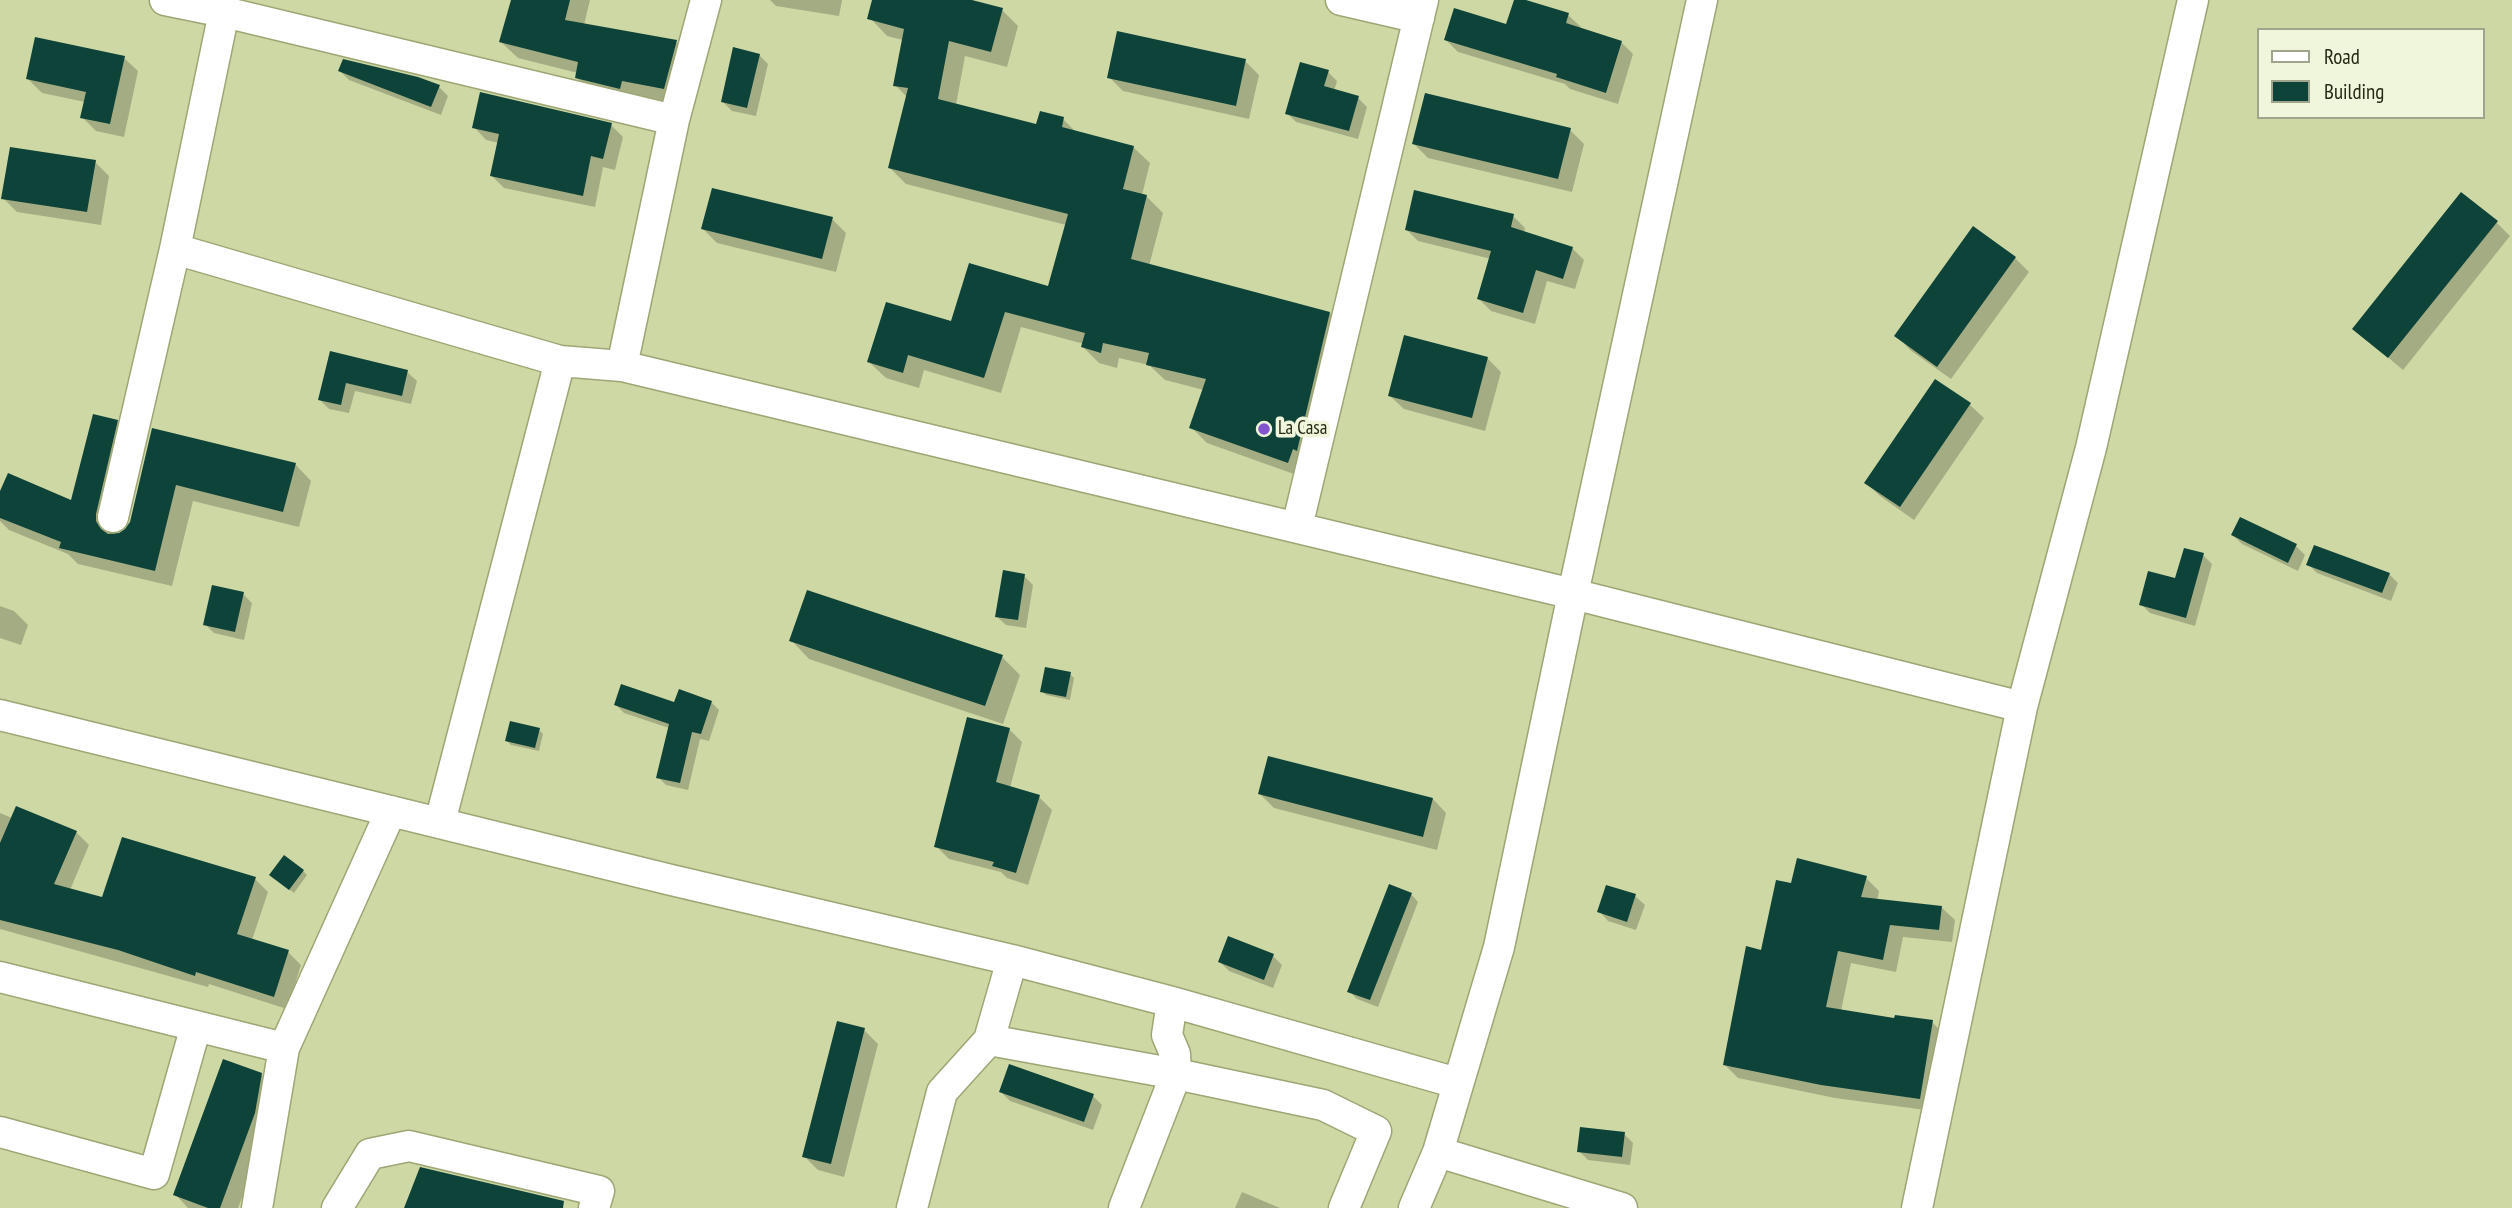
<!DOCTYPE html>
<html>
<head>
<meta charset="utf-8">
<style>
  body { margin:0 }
  #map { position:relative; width:2512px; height:1208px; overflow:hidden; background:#ced8a4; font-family:"PT Sans Narrow",sans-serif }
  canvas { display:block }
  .legend { position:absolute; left:2257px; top:28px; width:228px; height:91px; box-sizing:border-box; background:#f0f6dc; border:2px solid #9fa48c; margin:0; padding:9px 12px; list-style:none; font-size:21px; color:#262915 }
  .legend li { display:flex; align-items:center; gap:14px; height:35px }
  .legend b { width:35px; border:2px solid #9fa48c }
</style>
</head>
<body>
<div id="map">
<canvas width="2512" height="1208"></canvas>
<ul class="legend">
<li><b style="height:9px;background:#fff"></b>Road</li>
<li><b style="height:19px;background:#0e4339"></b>Building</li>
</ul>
</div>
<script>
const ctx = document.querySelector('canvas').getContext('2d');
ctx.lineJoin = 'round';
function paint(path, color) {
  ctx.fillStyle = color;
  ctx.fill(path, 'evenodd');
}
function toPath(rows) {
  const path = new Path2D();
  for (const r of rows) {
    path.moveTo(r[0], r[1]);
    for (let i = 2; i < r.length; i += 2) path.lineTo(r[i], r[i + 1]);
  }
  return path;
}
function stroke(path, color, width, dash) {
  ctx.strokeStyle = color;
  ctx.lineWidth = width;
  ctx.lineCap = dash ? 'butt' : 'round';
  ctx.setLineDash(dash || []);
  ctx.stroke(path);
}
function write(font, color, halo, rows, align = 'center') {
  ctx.font = font + ' "PT Sans Narrow",sans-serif';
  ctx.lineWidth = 7;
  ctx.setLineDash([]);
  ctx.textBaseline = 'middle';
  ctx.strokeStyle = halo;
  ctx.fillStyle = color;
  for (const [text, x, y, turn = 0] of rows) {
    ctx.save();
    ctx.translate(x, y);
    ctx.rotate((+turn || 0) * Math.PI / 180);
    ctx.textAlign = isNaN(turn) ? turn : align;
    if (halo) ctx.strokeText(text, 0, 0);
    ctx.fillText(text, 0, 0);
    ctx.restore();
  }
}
paint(toPath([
  [512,0,590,0,584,25,676,42,693,58,680,104,638,97,594,94,577,78,578,73,518,58,501,42],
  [770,0,842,0,839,16,776,6],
  [874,0,965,0,1002,10,1018,26,1007,67,965,56,956,105,1038,126,1063,119,1077,133,1133,147,1150,163,1142,195,1146,196,1163,213,1149,266,1330,313,1346,330,1305,478,1207,443,1191,427,1204,390,1165,380,1149,365,1119,358,1117,368,1099,363,1083,347,1084,344,1021,327,1001,393,924,370,919,388,886,378,869,362,953,323,1049,288,1066,225,906,184,890,168,908,98,895,85,903,40,887,36,871,19],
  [1515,0,1568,15,1581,27,1580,29,1621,42,1633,54,1618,104,1570,89,1565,84,1458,52,1446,40,1508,26],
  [759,55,768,64,756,116,732,111,723,102],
  [124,58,138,71,124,137,96,131,82,117,85,102,42,93,28,79],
  [1245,61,1259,75,1249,119,1123,91,1109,77],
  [340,71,439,87,448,96,441,115,349,80],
  [1328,72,1337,81,1334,91,1358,98,1367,107,1358,139,1296,122,1287,113],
  [611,125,623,137,615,170,603,167,595,207,504,188,492,176,499,143,486,140,474,127],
  [1570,130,1584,144,1572,192,1428,158,1414,144],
  [95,162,109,176,101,225,17,212,3,198],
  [1513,216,1525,228,1524,233,1572,248,1584,260,1575,289,1547,281,1535,324,1491,311,1479,299,1491,259,1418,241,1406,229],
  [832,219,846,233,836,272,717,243,703,229],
  [2496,222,2510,236,2403,370,2354,329],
  [2015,258,2029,272,1951,379,1910,350,1897,336],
  [331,354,407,372,417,381,411,404,355,391,349,413,329,409,320,400],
  [1487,358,1501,372,1485,431,1404,409,1390,396],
  [1936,381,1970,405,1984,418,1914,520,1880,496,1866,483],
  [117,421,133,438,112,535,119,535,131,522,153,430,295,464,311,481,299,527,193,501,172,586,78,564,68,554,9,530,0,521,0,495,73,502],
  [2241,519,2296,546,2305,555,2298,571,2242,544,2233,535],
  [2203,555,2212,564,2195,626,2150,613,2141,604,2176,580],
  [2308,564,2389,574,2398,583,2391,601,2317,573],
  [1024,576,1033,585,1026,628,1006,625,996,616],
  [243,594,252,603,244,640,214,633,205,624],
  [0,606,14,611,28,625,21,645,0,638],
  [791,640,1002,657,1020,675,1003,724,809,659],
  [1070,674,1074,678,1070,700,1046,695,1042,691],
  [711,702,719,710,709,741,700,739,688,790,666,785,658,777,669,728,624,713,616,705],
  [1009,729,1022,742,1010,788,1039,797,1052,810,1028,885,1007,878,1001,872,949,859,936,846],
  [539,730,543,734,539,751,511,745,507,741],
  [1260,794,1433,799,1446,813,1437,850,1274,808],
  [0,813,12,818,76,832,89,845,70,890,103,899,255,879,268,892,252,940,288,952,301,965,287,1009,209,984,208,987,0,929],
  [303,871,307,875,294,893,275,879],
  [1866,878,1879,891,1877,901,1941,907,1955,920,1952,942,1903,937,1896,972,1851,963,1841,1011,1896,1020,1932,1022,1945,1035,1933,1111,1835,1098,1738,1078,1725,1065,1762,952,1792,885],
  [1607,887,1635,896,1645,905,1636,930,1608,921,1599,911],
  [1411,894,1418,902,1378,1007,1357,999,1349,991],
  [1273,956,1282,965,1273,988,1229,971,1220,962],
  [864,1030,878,1044,844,1177,818,1170,804,1156],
  [261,1075,275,1089,269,1127,238,1208,188,1208,175,1194],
  [1001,1092,1093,1096,1102,1105,1093,1130,1010,1101],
  [1624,1134,1633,1143,1630,1165,1588,1160,1579,1151],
  [1242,1192,1280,1208,1235,1208]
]), '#0003');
paint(toPath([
  [511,0,570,0,565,20,677,40,664,89,622,81,620,89,575,78,578,62,499,42],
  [872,0,972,0,1003,8,991,52,949,41,938,99,1036,124,1040,111,1064,117,1062,127,1134,146,1123,189,1147,195,1131,259,1330,312,1297,451,1293,449,1288,463,1189,428,1206,379,1146,365,1149,353,1103,343,1101,353,1081,347,1085,333,1005,312,984,378,908,355,903,373,867,362,886,302,951,321,969,263,1048,286,1068,214,888,168,908,88,893,86,904,29,867,19],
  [1514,0,1526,0,1569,13,1566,23,1622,41,1606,93,1556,77,1557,74,1444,40,1454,8,1506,24],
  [1117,31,1246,59,1236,106,1107,78],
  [35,37,125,56,110,124,80,118,86,92,26,79],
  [733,47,760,54,747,108,721,102],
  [343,59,418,77,440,85,431,107,338,71],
  [1300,62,1329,70,1324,86,1359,96,1349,131,1285,114],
  [480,92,612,123,603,159,591,156,583,196,490,176,499,134,472,128],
  [1425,93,1571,128,1558,179,1412,144],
  [10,147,96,160,87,212,1,199],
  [712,188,833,217,822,259,701,229],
  [1414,190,1514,214,1511,227,1573,247,1563,279,1536,270,1523,313,1477,299,1491,251,1405,230],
  [2461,192,2498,221,2388,358,2352,329],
  [1973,226,2016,257,1937,367,1894,336],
  [1404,335,1488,357,1472,418,1388,396],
  [330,351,408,370,402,396,346,383,341,405,318,400],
  [1935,379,1971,403,1900,507,1864,483],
  [93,414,118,420,96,514,96,521,101,529,108,534,119,533,125,529,130,522,152,428,296,463,283,512,176,485,155,571,59,548,61,542,0,518,0,491,8,473,71,500],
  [2240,517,2297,544,2288,563,2231,535],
  [2314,545,2390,573,2382,593,2306,565],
  [2184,548,2204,553,2186,618,2139,605,2148,571,2175,578],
  [1003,570,1025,574,1018,620,995,617],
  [212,585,244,592,235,632,203,625],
  [807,590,1003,655,985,706,789,641],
  [1045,667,1071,672,1066,697,1040,692],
  [621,684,674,702,679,689,712,701,701,734,692,732,680,783,656,778,669,724,614,705],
  [967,717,1010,728,996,782,1040,795,1016,873,992,866,994,862,934,847],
  [510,721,540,728,535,748,505,741],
  [1268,756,1433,798,1423,837,1258,794],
  [16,806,77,831,54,884,102,897,122,837,256,877,237,934,289,950,274,997,196,972,195,976,118,950,0,920,0,843],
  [284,855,304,870,289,890,269,875],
  [1797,858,1867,876,1861,897,1942,906,1939,930,1890,925,1883,960,1838,951,1826,1007,1894,1018,1895,1015,1933,1020,1920,1099,1821,1085,1723,1065,1746,946,1761,950,1776,880,1791,883],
  [1389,884,1412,893,1370,1000,1347,992],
  [1606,885,1636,894,1627,922,1597,912],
  [1228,936,1274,954,1264,980,1218,962],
  [837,1021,865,1028,831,1164,802,1157],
  [223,1059,262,1073,255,1113,220,1208,208,1208,173,1195],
  [1009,1064,1094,1094,1084,1122,999,1092],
  [1580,1127,1625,1132,1622,1157,1577,1152],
  [420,1167,564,1201,563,1208,404,1208]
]), '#0e4339');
const minor = toPath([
  [165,0,224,12,674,120],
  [1341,0,1419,18],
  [175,249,560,361],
  [622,366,674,120,706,0],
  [113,517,175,249,224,12],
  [1297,527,1423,0],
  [0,715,667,879,1012,960,1172,1002,1457,1083],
  [440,822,560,361,622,366,1573,594,2022,707],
  [0,977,284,1048],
  [989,1040,1176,1074,1323,1105,1376,1131,1344,1208],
  [0,1132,154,1174,196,1026],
  [1438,1152,1622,1208],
  [257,1208,284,1048,391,811],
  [337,1208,370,1154,409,1146,599,1191,594,1208],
  [912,1208,942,1092,989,1040,1012,960],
  [1124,1208,1176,1074,1175,1054,1167,1035,1172,1002],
  [1414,1208,1438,1152,1499,947,1573,594,1702,0],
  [1917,1208,2022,707,2091,448,2193,0]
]);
stroke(minor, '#9da674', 33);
stroke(minor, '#fff', 30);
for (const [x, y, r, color] of [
  [1264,429,7,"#8256cf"]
]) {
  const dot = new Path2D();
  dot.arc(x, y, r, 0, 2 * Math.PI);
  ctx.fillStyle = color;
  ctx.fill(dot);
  stroke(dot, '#f0f6dc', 2.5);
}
write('19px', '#262915', '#f0f6dc', [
  ["La Casa",1278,429]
], 'left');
</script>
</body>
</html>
